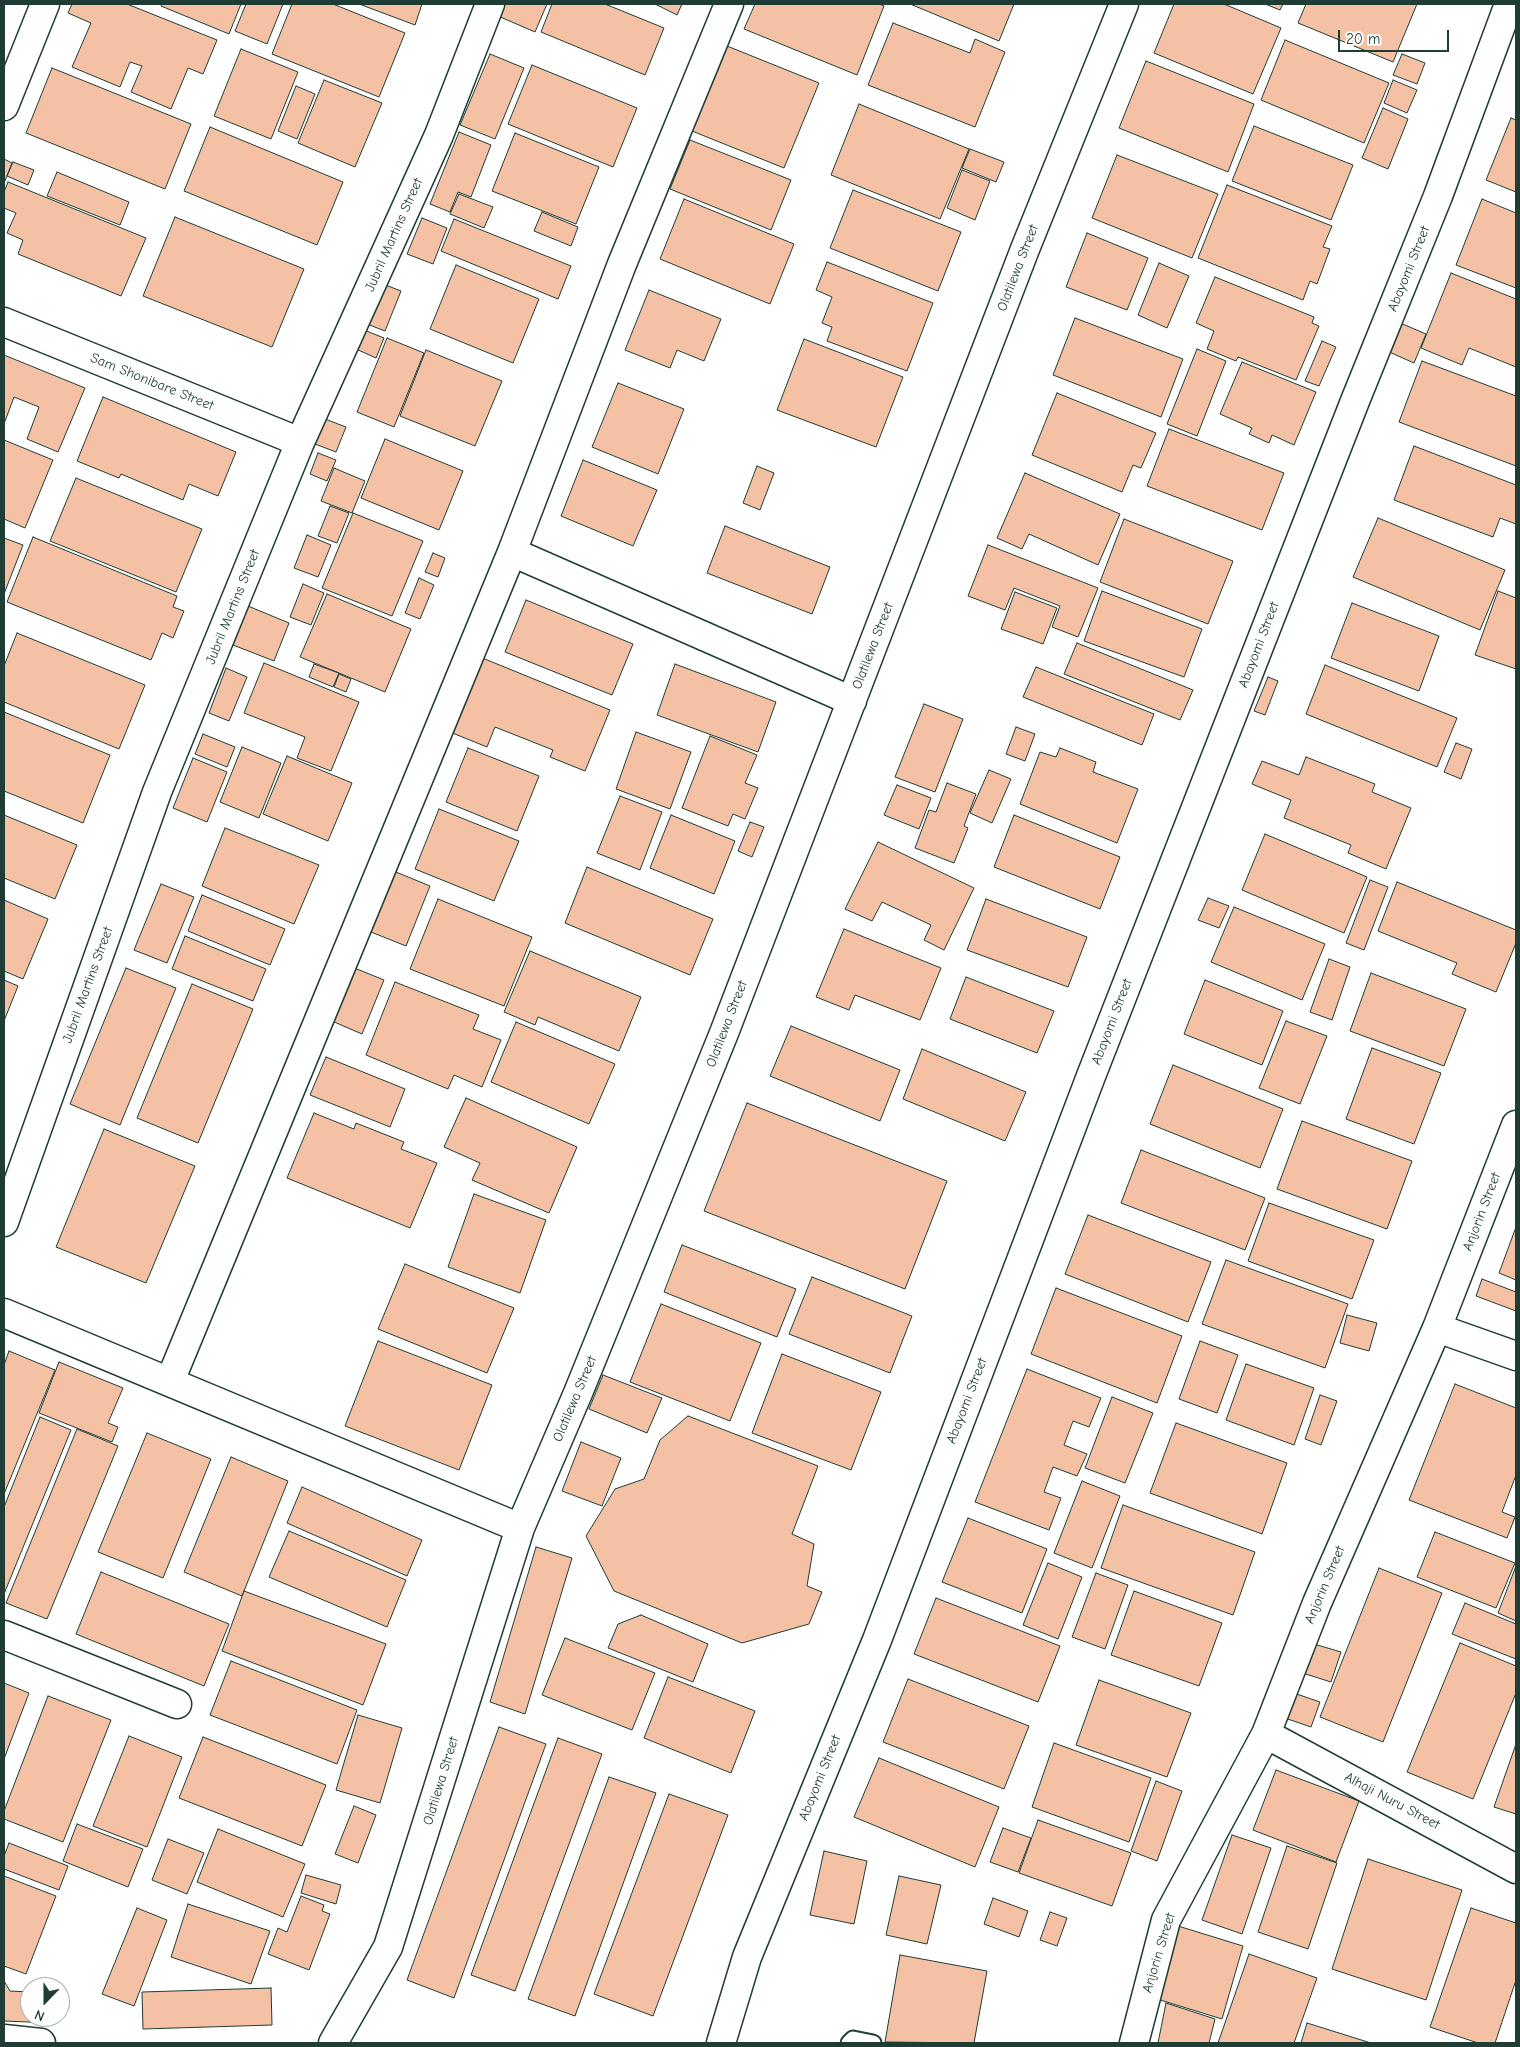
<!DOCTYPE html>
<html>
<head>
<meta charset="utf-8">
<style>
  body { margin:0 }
  #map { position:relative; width:1520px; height:2047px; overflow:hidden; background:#fff; font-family:"Comic Neue",sans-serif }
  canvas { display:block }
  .frame { position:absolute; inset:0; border:5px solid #1f3d34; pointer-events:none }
  .north { position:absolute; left:20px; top:1977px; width:50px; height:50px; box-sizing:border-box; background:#fff; border:1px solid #a5b1ae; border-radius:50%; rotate:202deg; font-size:14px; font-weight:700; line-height:20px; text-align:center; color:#1f3d34 }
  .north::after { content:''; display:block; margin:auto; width:18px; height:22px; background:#1f3d34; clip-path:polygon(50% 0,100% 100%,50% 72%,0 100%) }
  .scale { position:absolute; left:1338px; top:30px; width:111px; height:22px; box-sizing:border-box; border:2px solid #1f3d34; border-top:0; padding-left:6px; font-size:15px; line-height:18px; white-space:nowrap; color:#1f3d34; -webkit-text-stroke:4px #fff; paint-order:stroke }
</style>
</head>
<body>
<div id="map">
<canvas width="1520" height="2047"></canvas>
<div class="frame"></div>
<div class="north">N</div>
<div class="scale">20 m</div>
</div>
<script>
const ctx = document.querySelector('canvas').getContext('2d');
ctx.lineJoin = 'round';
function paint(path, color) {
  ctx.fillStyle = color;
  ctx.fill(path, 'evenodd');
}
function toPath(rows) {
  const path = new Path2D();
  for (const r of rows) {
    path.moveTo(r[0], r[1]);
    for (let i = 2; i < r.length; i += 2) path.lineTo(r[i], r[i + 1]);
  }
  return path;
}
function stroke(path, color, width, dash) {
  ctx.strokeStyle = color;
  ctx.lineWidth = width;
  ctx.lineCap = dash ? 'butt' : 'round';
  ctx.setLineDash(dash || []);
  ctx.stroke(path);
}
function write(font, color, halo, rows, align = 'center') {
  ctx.font = font + ' "Comic Neue",sans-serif';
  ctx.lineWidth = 4.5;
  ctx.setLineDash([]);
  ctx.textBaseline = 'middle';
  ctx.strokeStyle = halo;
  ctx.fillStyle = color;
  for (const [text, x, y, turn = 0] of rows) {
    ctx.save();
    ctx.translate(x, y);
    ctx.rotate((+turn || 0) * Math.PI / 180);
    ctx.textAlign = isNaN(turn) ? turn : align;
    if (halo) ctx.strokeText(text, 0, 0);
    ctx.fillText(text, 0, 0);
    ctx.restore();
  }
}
const building = toPath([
  [72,4,127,4,217,40,203,74,188,68,171,109,131,92,142,66,130,62,120,87,72,67,91,23,68,13,72,4],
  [162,4,241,4,229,34,161,6,162,4],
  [246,4,283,4,267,44,235,31,246,4],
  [292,4,333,4,405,33,379,97,272,54,292,4],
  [359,4,422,4,415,25,359,4],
  [503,4,547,4,535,32,498,16,503,4],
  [552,4,605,4,664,28,645,75,541,32,552,4],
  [655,4,682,4,677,15,655,4],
  [755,4,879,4,884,6,857,75,744,29,755,4],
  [910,4,1014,4,999,41,910,4],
  [1174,4,1224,4,1281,28,1253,94,1154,53,1174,4],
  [1265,4,1283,4,1280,10,1265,4],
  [1306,4,1417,4,1393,62,1298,23,1306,4],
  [893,23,970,53,975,39,1005,52,975,127,868,85,893,23],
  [1285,40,1389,83,1364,143,1261,100,1285,40],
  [717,42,819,83,784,168,682,127,717,42],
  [241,49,298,72,271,139,214,116,241,49],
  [490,54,524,68,495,139,460,125,490,54],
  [1402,54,1425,63,1417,84,1393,75,1402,54],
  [1146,61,1254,104,1228,172,1119,128,1146,61],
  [532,65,637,108,613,167,508,124,532,65],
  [52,68,191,124,165,189,26,133,52,68],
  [324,80,382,103,355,167,298,143,324,80],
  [1393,80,1417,90,1407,113,1384,103,1393,80],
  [296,86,315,94,297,139,278,131,296,86],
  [859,104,969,149,940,219,831,175,859,104],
  [1383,108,1408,119,1388,169,1362,158,1383,108],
  [1511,118,1516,120,1516,192,1486,180,1511,118],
  [1254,126,1353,165,1331,220,1232,181,1254,126],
  [210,127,343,182,317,245,184,191,210,127],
  [459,132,491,145,471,197,458,192,450,212,430,204,459,132],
  [515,133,599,167,576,224,492,191,515,133],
  [690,140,791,180,771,230,670,189,690,140],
  [970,149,1004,162,996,182,962,168,970,149],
  [1117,155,1218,194,1192,258,1092,218,1117,155],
  [4,159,12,163,5,181,4,181,4,159],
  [13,162,34,170,28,185,7,176,13,162],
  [962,170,990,181,975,220,947,208,962,170],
  [57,172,129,202,120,225,47,196,57,172],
  [8,182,146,238,121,296,18,254,23,240,7,233,16,213,4,208,4,192,8,182],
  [1227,185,1332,226,1323,247,1330,249,1317,284,1310,281,1303,300,1198,258,1227,185],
  [853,190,961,232,938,291,830,248,853,190],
  [459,194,493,207,484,228,450,214,459,194],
  [684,199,794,244,770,304,660,259,684,199],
  [1482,199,1516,213,1516,288,1456,265,1482,199],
  [542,212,578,227,571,246,534,231,542,212],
  [175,217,304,269,272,347,143,296,175,217],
  [422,218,447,228,433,264,407,254,422,218],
  [454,219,571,266,558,299,441,251,454,219],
  [1087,233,1148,258,1127,310,1066,287,1087,233],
  [827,262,933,303,907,371,827,341,832,327,822,323,832,297,816,290,827,262],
  [1159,263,1189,276,1167,328,1138,315,1159,263],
  [456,265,539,299,513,363,430,329,456,265],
  [1451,273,1516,299,1516,367,1469,348,1462,365,1421,348,1451,273],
  [1215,277,1314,317,1312,323,1319,326,1296,380,1238,357,1236,361,1207,349,1214,331,1196,323,1215,277],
  [383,284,401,291,385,331,367,324,383,284],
  [649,290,721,319,704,361,677,350,670,368,625,350,649,290],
  [1075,318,1183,359,1161,417,1053,375,1075,318],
  [1398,322,1426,334,1414,363,1387,351,1398,322],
  [364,330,384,338,376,358,356,349,364,330],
  [387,338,424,353,394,427,357,412,387,338],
  [804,339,903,377,876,447,777,410,804,339],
  [1322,341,1336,347,1319,386,1305,381,1322,341],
  [1197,349,1226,361,1197,436,1167,424,1197,349],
  [426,350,502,381,475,446,400,416,426,350],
  [4,355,85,388,58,452,27,439,39,407,14,397,4,424,4,355],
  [1422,361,1516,396,1516,466,1399,422,1422,361],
  [1242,362,1316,392,1294,445,1272,435,1269,443,1249,434,1252,428,1220,414,1242,362],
  [618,383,684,409,658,474,592,447,618,383],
  [1057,393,1156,433,1141,468,1133,465,1122,492,1032,455,1057,393],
  [103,397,236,452,218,496,189,484,183,500,121,474,119,478,77,461,103,397],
  [325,419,346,427,336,452,315,444,325,419],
  [1169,429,1284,473,1262,530,1147,486,1169,429],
  [385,439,463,471,439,530,361,498,385,439],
  [4,440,53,460,25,528,4,519,4,440],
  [1414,446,1516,485,1516,524,1500,518,1493,537,1394,500,1414,446],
  [318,453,336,460,327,481,310,474,318,453],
  [583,460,657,490,633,546,561,516,583,460],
  [757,466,774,473,760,510,743,503,757,466],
  [334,468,365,481,352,513,321,501,334,468],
  [1025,473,1120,514,1098,565,1029,534,1022,549,997,538,1025,473],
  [76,478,202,529,176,592,50,541,76,478],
  [330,506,349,513,337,543,318,536,330,506],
  [353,513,423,541,392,616,322,588,353,513],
  [1378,518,1505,570,1480,630,1353,577,1378,518],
  [1124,519,1233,561,1208,624,1100,582,1124,519],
  [725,526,830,567,812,614,707,573,725,526],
  [307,535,331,545,318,577,294,568,307,535],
  [33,537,177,596,173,607,184,611,173,638,162,633,151,660,7,602,33,537],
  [4,538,23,545,4,594,4,538],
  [988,545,1098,588,1078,637,1052,627,1060,606,1014,588,1005,610,968,596,988,545],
  [433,553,445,558,438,577,425,572,433,553],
  [419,578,434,585,420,619,405,613,419,578],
  [303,584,324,593,311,625,290,617,303,584],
  [1102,591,1202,629,1184,677,1084,641,1102,591],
  [1498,591,1516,598,1516,669,1475,655,1498,591],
  [1015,592,1057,608,1043,644,1001,629,1015,592],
  [327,594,411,629,385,692,300,657,327,594],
  [526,600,633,644,612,695,505,652,526,600],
  [1352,603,1439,636,1419,691,1331,658,1352,603],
  [248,606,289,623,274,661,233,645,248,606],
  [17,633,145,685,119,749,4,702,4,666,17,633],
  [1077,643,1193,690,1180,720,1064,674,1077,643],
  [475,655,610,710,585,771,550,757,553,750,495,727,487,747,445,730,475,655],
  [264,663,359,702,331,771,297,758,305,737,244,713,264,663],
  [314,664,339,673,333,687,309,677,314,664],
  [675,664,776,702,758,752,657,715,675,664],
  [1325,665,1457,718,1437,767,1306,714,1325,665],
  [1036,667,1154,714,1142,745,1023,697,1036,667],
  [226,668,247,677,229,721,209,713,226,668],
  [339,674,351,679,346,692,334,687,339,674],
  [1268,677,1278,681,1265,715,1254,711,1268,677],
  [924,704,963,719,935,792,895,777,924,704],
  [4,712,110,755,83,823,4,791,4,712],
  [1016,727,1035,734,1025,761,1006,754,1016,727],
  [636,732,691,752,670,809,616,789,636,732],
  [203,734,235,747,227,767,195,754,203,734],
  [710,736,757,755,745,783,758,788,745,819,733,814,728,826,682,808,710,736],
  [1456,743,1472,749,1461,779,1444,772,1456,743],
  [242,747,281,763,259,818,220,802,242,747],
  [468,748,539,776,517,831,446,802,468,748],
  [1060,748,1096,762,1093,772,1138,789,1117,843,1020,804,1040,752,1056,757,1060,748],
  [287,756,352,783,328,841,263,814,287,756],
  [1306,757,1375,784,1372,792,1411,808,1386,869,1348,853,1351,845,1284,818,1291,800,1252,784,1262,761,1299,775,1306,757],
  [193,758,227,772,207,822,173,808,193,758],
  [989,770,1011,779,992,823,970,813,989,770],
  [947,783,976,794,964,826,968,828,954,863,915,848,929,810,936,812,947,783],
  [897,785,931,798,919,829,884,815,897,785],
  [620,796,662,812,640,870,597,853,620,796],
  [439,809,519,841,494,901,415,869,439,809],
  [4,815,77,845,55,899,4,878,4,815],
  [671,815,735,841,714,894,650,868,671,815],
  [1014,815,1120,857,1100,909,994,867,1014,815],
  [750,822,764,827,752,857,738,851,750,822],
  [225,828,319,865,294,924,202,886,225,828],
  [1265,834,1367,877,1344,933,1242,890,1265,834],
  [878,842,974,888,944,950,924,940,931,925,882,902,872,921,845,909,878,842],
  [587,867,713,919,690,975,565,923,587,867],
  [391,870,430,886,406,946,366,930,391,870],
  [1370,880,1388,887,1364,950,1346,943,1370,880],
  [1397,882,1516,930,1516,943,1496,992,1452,974,1457,963,1378,931,1397,882],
  [161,884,194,897,167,963,134,950,161,884],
  [202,895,285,929,270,965,188,931,202,895],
  [1208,898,1229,906,1219,928,1198,920,1208,898],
  [438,899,532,937,504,1006,410,969,438,899],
  [986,899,1087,937,1068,987,967,950,986,899],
  [4,900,48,919,23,979,4,971,4,900],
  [1234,907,1325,944,1302,1000,1211,962,1234,907],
  [844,929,941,968,920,1020,855,995,849,1010,816,997,844,929],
  [185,936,266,969,253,1001,172,969,185,936],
  [530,951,641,997,619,1051,538,1017,535,1025,504,1012,530,951],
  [1329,959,1350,967,1332,1020,1310,1012,1329,959],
  [347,965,384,980,362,1034,325,1018,347,965],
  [126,968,176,988,120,1125,70,1104,126,968],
  [1371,973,1466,1009,1444,1066,1350,1031,1371,973],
  [966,977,1054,1011,1037,1053,950,1019,966,977],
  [4,980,18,986,4,1021,4,980],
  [1205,980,1283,1011,1262,1065,1184,1034,1205,980],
  [395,982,479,1015,473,1029,501,1040,482,1087,454,1075,448,1089,366,1055,395,982],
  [192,984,253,1009,198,1143,137,1118,192,984],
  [1286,1021,1327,1036,1300,1104,1259,1088,1286,1021],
  [516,1022,615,1064,589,1124,491,1082,516,1022],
  [791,1026,900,1070,880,1121,770,1076,791,1026],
  [1372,1048,1441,1073,1414,1144,1346,1119,1372,1048],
  [922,1049,1026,1092,1005,1141,903,1099,922,1049],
  [326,1057,405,1089,390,1127,310,1095,326,1057],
  [1173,1065,1283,1109,1260,1168,1150,1124,1173,1065],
  [466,1098,577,1147,549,1213,472,1180,480,1163,444,1147,466,1098],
  [747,1103,947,1181,905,1289,704,1211,747,1103],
  [314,1113,354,1129,356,1123,404,1142,401,1149,437,1163,410,1228,287,1178,314,1113],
  [1302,1121,1412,1161,1387,1229,1277,1189,1302,1121],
  [104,1129,195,1166,146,1283,56,1247,104,1129],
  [1141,1150,1265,1198,1245,1250,1121,1203,1141,1150],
  [474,1194,546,1220,520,1293,448,1267,474,1194],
  [1269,1203,1374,1240,1352,1299,1248,1261,1269,1203],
  [1088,1215,1211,1262,1188,1322,1065,1274,1088,1215],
  [1516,1227,1516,1280,1499,1273,1516,1227],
  [682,1245,796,1289,777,1337,664,1292,682,1245],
  [1226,1260,1348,1304,1325,1368,1202,1324,1226,1260],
  [405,1264,514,1308,487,1373,378,1329,405,1264],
  [812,1277,912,1316,890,1373,789,1334,812,1277],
  [1482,1279,1516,1292,1516,1311,1476,1296,1482,1279],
  [1056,1288,1182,1336,1157,1403,1031,1354,1056,1288],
  [661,1304,761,1343,730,1421,630,1382,661,1304],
  [1347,1315,1377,1323,1369,1351,1340,1343,1347,1315],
  [378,1341,492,1385,459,1470,345,1426,378,1341],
  [1200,1341,1238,1355,1217,1413,1179,1399,1200,1341],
  [9,1351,55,1370,4,1494,4,1365,9,1351],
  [782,1354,881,1392,851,1470,752,1433,782,1354],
  [59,1362,123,1388,108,1423,118,1427,112,1442,39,1413,59,1362],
  [1246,1364,1314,1388,1294,1445,1226,1420,1246,1364],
  [1027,1369,1101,1398,1089,1427,1073,1421,1064,1445,1087,1454,1077,1476,1053,1467,1044,1492,1061,1498,1049,1530,975,1502,1027,1369],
  [603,1375,662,1398,647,1433,589,1409,603,1375],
  [1455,1384,1516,1408,1516,1475,1502,1512,1515,1517,1507,1538,1409,1500,1455,1384],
  [1320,1395,1337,1401,1321,1445,1305,1439,1320,1395],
  [1112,1397,1153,1413,1125,1483,1085,1468,1112,1397],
  [688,1416,818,1466,792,1534,814,1544,807,1586,822,1592,809,1624,742,1643,614,1591,586,1536,615,1489,644,1479,660,1440,688,1416],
  [40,1417,71,1430,4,1594,4,1507,40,1417],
  [1176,1423,1287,1463,1262,1534,1150,1493,1176,1423],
  [77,1429,118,1446,47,1619,6,1603,77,1429],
  [147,1433,211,1459,163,1578,98,1552,147,1433],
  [581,1442,621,1458,602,1506,562,1491,581,1442],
  [231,1457,288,1481,242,1596,184,1572,231,1457],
  [1082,1481,1120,1496,1092,1568,1054,1553,1082,1481],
  [302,1487,422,1540,407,1576,287,1523,302,1487],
  [1123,1505,1255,1552,1233,1615,1101,1568,1123,1505],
  [968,1518,1047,1549,1022,1613,942,1582,968,1518],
  [289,1531,406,1580,387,1627,269,1577,289,1531],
  [1435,1532,1515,1563,1496,1608,1417,1577,1435,1532],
  [536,1547,572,1558,525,1714,490,1702,536,1547],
  [1048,1563,1082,1577,1058,1639,1023,1625,1048,1563],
  [1516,1566,1516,1621,1498,1613,1516,1566],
  [1379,1568,1442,1593,1383,1742,1320,1717,1379,1568],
  [101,1572,229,1624,204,1686,76,1634,101,1572],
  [1096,1573,1128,1585,1105,1649,1072,1637,1096,1573],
  [244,1591,386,1644,363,1705,222,1651,244,1591],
  [1134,1591,1222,1623,1199,1686,1111,1655,1134,1591],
  [936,1598,1060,1646,1038,1702,914,1654,936,1598],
  [1465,1603,1516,1624,1516,1659,1452,1634,1465,1603],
  [641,1615,708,1644,693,1682,608,1648,618,1624,641,1615],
  [565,1638,655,1673,632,1730,542,1695,565,1638],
  [1304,1641,1341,1652,1331,1682,1293,1670,1304,1641],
  [1460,1643,1516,1666,1516,1693,1473,1799,1407,1772,1460,1643],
  [231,1661,357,1710,337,1764,210,1715,231,1661],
  [668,1677,755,1711,731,1773,644,1738,668,1677],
  [908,1679,1029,1726,1004,1789,883,1742,908,1679],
  [1099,1680,1191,1713,1167,1777,1076,1745,1099,1680],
  [4,1683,29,1693,4,1759,4,1683],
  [1285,1690,1320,1702,1311,1727,1276,1715,1285,1690],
  [48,1696,111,1720,63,1842,4,1819,4,1811,48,1696],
  [358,1715,402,1728,380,1803,336,1790,358,1715],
  [499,1727,546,1744,454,1998,407,1980,499,1727],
  [129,1736,182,1757,147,1847,93,1826,129,1736],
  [203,1737,326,1785,302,1846,179,1798,203,1737],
  [558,1738,602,1754,515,1991,471,1975,558,1738],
  [1054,1743,1151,1778,1129,1842,1032,1807,1054,1743],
  [1516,1744,1516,1814,1494,1807,1516,1744],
  [879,1758,999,1807,975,1867,854,1817,879,1758],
  [1276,1770,1359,1801,1336,1862,1253,1830,1276,1770],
  [609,1777,656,1793,575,2016,528,1999,609,1777],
  [1156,1781,1182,1791,1157,1861,1131,1851,1156,1781],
  [669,1794,728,1815,653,2016,594,1994,669,1794],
  [354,1806,376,1815,358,1863,335,1854,354,1806],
  [1038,1820,1131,1853,1112,1906,1019,1873,1038,1820],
  [77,1824,143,1849,128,1887,63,1861,77,1824],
  [1003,1828,1031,1838,1018,1872,990,1862,1003,1828],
  [218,1829,305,1864,283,1917,197,1882,218,1829],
  [1232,1835,1271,1848,1242,1934,1202,1920,1232,1835],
  [168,1839,204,1853,187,1894,152,1880,168,1839],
  [9,1843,68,1866,59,1890,4,1869,4,1856,9,1843],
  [1287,1846,1337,1863,1308,1949,1258,1932,1287,1846],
  [824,1851,867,1861,854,1924,810,1915,824,1851],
  [1368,1859,1462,1890,1426,2000,1332,1969,1368,1859],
  [306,1875,341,1885,336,1904,301,1893,306,1875],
  [4,1876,56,1896,26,1974,4,1966,4,1876],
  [899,1876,941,1885,927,1944,886,1935,899,1876],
  [301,1896,324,1905,322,1911,330,1914,309,1970,268,1954,278,1928,287,1932,301,1896],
  [993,1898,1028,1911,1019,1937,984,1924,993,1898],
  [188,1904,270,1931,251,1984,171,1957,188,1904],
  [137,1908,167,1920,134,2006,102,1994,137,1908],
  [1471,1908,1516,1923,1516,1980,1495,2043,1478,2043,1430,2027,1471,1908],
  [1050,1912,1067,1918,1057,1946,1040,1940,1050,1912],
  [1178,1926,1243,1946,1222,2019,1157,1999,1178,1926],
  [1249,1954,1317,1978,1294,2043,1218,2043,1249,1954],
  [900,1955,987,1971,974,2043,885,2042,900,1955],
  [4,1981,10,1991,30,1992,30,2017,54,2017,54,2023,4,2021,4,1981],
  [271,1988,272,2025,143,2029,142,1992,271,1988],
  [1166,2003,1215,2019,1209,2043,1158,2043,1166,2003],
  [1307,2023,1371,2043,1301,2043,1307,2023]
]);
paint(building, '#f4c1a5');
stroke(building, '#1f3d34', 1);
const service = toPath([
  [849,2043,853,2039,873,2043]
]);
const minor = toPath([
  [4,106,45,4],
  [4,322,300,442],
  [512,552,852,701],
  [4,1222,157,792,300,442,439,135,490,4],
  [4,1313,520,1528],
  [1437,1328,1516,1356],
  [170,1381,512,552,622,264,729,4],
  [4,1635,177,1704],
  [1266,1734,1516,1869],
  [333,2043,388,1947,520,1528,578,1393,724,1033,1025,249,1124,4],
  [721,2043,747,1957,877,1640,1091,1076,1355,401,1438,196,1509,4],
  [1134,2043,1166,1920,1266,1734,1317,1603,1437,1328,1516,1125]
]);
const secondary = toPath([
  [4,2039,41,2043]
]);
stroke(service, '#1f3d34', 19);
stroke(minor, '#1f3d34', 31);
stroke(secondary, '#1f3d34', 31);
stroke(service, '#fff', 15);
stroke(minor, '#fff', 28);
stroke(secondary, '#fff', 28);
write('14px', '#1f3d34', '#fff', [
  ["Jubril Martins Street",394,235,-66],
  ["Olatilewa Street",1018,268,-69],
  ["Abayomi Street",1409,269,-68],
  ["Sam Shonibare Street",152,382,22],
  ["Jubril Martins Street",233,607,-68],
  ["Abayomi Street",1259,645,-69],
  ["Olatilewa Street",873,646,-69],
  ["Jubril Martins Street",88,985,-70],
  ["Abayomi Street",1112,1022,-69],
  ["Olatilewa Street",727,1024,-69],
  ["Anjorin Street",1482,1212,-69],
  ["Olatilewa Street",575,1399,-67],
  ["Abayomi Street",967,1401,-69],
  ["Anjorin Street",1325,1585,-67],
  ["Abayomi Street",820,1778,-68],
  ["Olatilewa Street",441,1781,-73],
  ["Alhaji Nuru Street",1392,1801,28],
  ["Anjorin Street",1159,1953,-73]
]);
</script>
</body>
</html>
